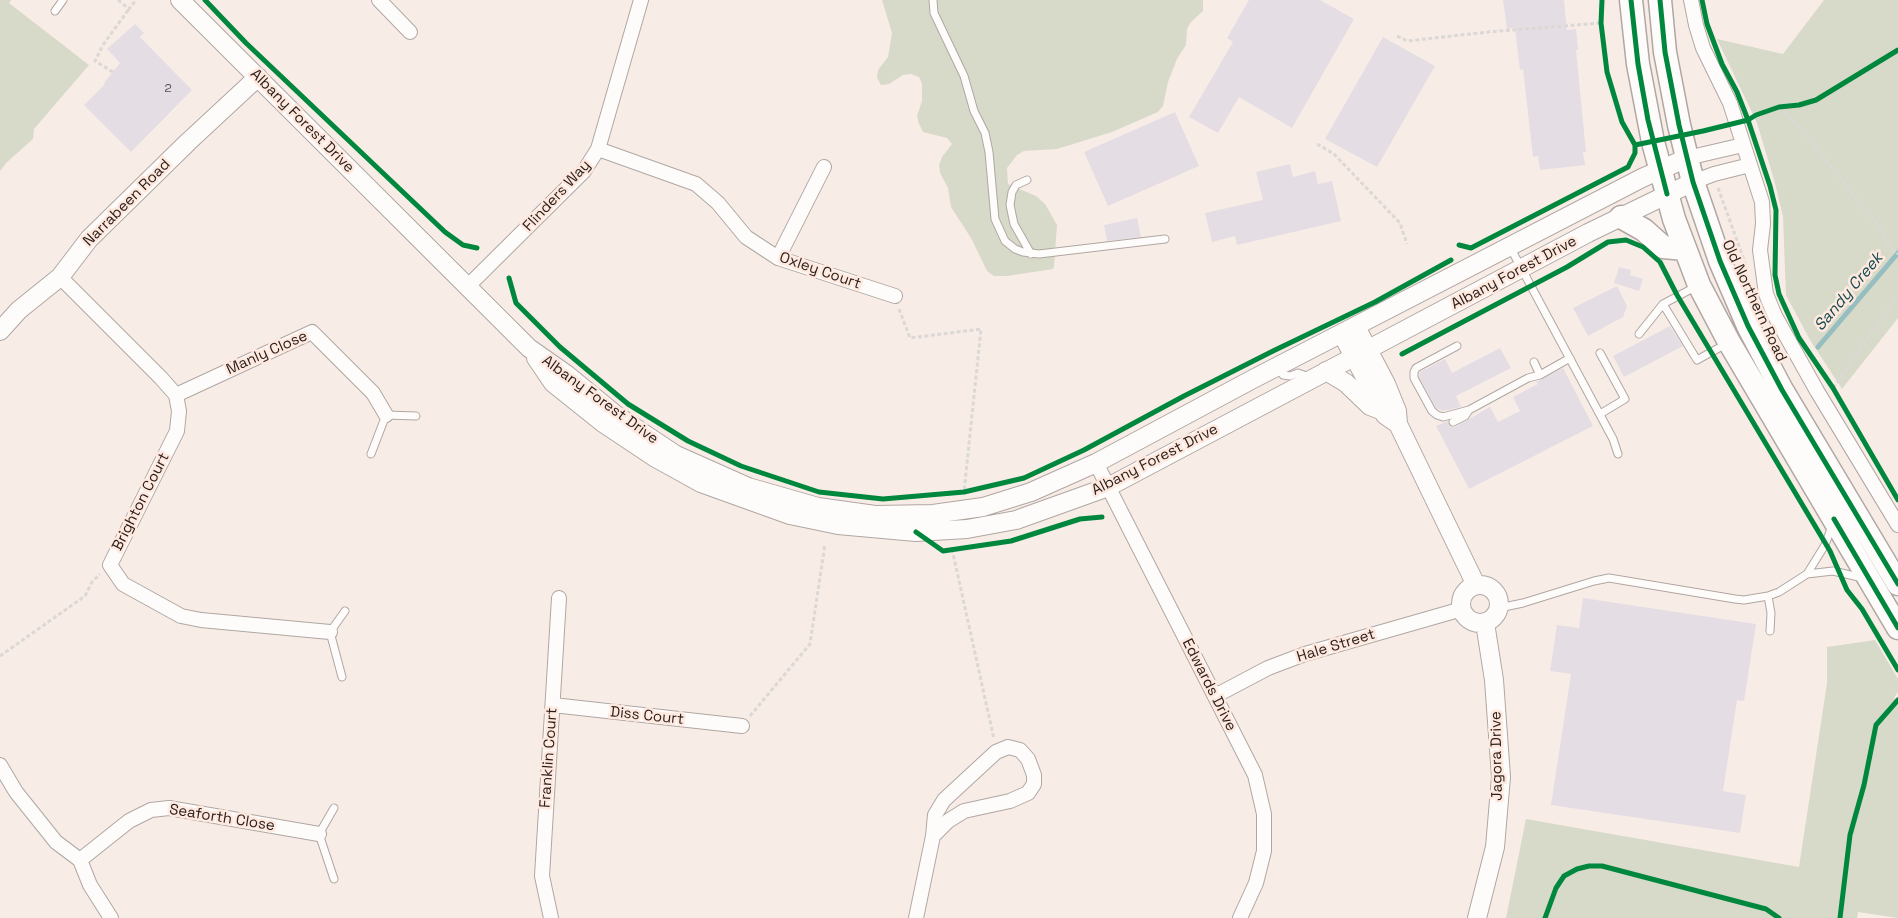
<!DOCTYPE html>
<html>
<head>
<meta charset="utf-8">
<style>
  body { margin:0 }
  canvas { display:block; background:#f8ece6 }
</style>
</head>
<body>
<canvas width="1898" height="918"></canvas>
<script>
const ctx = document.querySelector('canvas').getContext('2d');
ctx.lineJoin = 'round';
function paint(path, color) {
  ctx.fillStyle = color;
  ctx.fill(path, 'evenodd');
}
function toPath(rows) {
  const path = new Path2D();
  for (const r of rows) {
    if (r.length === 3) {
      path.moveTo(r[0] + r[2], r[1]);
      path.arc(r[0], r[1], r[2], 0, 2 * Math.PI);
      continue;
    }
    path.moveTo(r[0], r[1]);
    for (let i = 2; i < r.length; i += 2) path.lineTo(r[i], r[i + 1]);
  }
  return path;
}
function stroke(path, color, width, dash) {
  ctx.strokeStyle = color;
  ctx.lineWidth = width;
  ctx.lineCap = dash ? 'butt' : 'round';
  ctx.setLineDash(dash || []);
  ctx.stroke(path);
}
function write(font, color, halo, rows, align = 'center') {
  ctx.font = font + ' "Space Grotesk",sans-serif';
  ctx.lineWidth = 5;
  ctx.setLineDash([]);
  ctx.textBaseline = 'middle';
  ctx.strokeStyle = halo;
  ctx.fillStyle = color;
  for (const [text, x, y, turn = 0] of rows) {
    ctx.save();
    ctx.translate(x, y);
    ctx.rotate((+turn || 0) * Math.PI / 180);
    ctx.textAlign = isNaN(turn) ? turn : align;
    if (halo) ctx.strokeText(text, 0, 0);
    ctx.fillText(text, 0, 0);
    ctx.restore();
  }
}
paint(toPath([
  [0,0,11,0,9,3,89,65,34,129,33,139,6,163,0,171],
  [882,0,1203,0,1203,11,1191,22,1187,29,1186,45,1177,59,1168,82,1163,106,1158,112,1112,132,1057,149,1024,151,1017,155,1007,168,1008,184,1036,196,1045,204,1057,225,1054,266,1053,269,1007,276,994,276,987,271,971,238,951,207,948,188,940,173,939,165,942,157,952,144,947,138,923,132,919,124,917,116,922,101,922,84,919,77,911,74,903,75,889,84,881,85,877,78,878,70,888,57,892,33],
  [1824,0,1898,0,1898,318,1842,389,1810,340,1786,295,1783,217,1775,183,1757,123,1717,39,1783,54],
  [1875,640,1898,679,1898,692,1894,698,1898,702,1898,918,1858,912,1857,918,1506,918,1526,819,1799,867,1827,683,1827,647]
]), '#d8dac9');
stroke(toPath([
  [1818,347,1898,253]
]), '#96bec1', 5);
paint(toPath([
  [1249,0,1320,0,1354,19,1292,128,1239,97,1218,133,1189,117,1233,42,1227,38],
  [1503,0,1564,0,1567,30,1576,29,1578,50,1576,50,1586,152,1583,152,1585,165,1540,170,1538,156,1533,157,1523,69,1520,70,1515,28,1507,29],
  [135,24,144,33,140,37,192,90,131,152,84,105,105,84,104,83,120,63,107,49],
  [1383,37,1435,66,1377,167,1325,139],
  [1175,112,1199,166,1108,206,1084,152],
  [1290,164,1293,177,1315,171,1318,184,1332,181,1341,221,1237,245,1235,236,1212,242,1205,213,1263,200,1256,172],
  [1137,218,1141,237,1107,241,1104,225],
  [1619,267,1631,270,1630,275,1643,279,1639,291,1614,283],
  [1617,286,1627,306,1623,317,1588,336,1573,308],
  [1670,326,1683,346,1624,377,1613,356],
  [1500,348,1511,368,1456,396,1461,407,1443,411,1436,408,1419,377,1420,372,1445,359,1452,373],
  [1563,368,1593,426,1469,489,1436,426,1448,421,1450,426,1455,427,1490,407,1498,422,1520,411,1513,397,1538,384,1536,382],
  [1583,598,1756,624,1744,701,1737,700,1723,791,1746,795,1740,833,1551,805,1571,674,1550,671,1557,625,1579,628]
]), '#e4dee4');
const service = toPath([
  [933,0,934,13,964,76,974,111,985,133,989,152,995,219,1005,241,1015,249,1023,252,1039,254,1165,239],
  [55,11,63,0],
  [1027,180,1016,185,1012,192,1010,205,1014,224,1031,254],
  [1510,247,1613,439,1618,454],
  [1663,304,1697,360,1726,344],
  [1639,334,1663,304,1697,286],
  [1457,346,1416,368,1414,372,1414,378,1432,411,1437,415,1443,417,1469,410],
  [1534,362,1540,375],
  [1277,367,1283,375,1290,376,1298,373,1309,377],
  [1600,414,1625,399,1600,353],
  [1453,422,1465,416,1469,410,1528,378,1540,375,1570,358],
  [371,454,386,415,416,416],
  [1807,574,1833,571,1863,578],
  [1768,596,1771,613,1770,631],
  [1499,608,1523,603,1594,581,1609,578,1735,599,1744,600,1768,596,1779,592,1807,574,1825,545,1832,526],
  [342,677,330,632,345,611],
  [334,879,319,834,334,808]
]);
const minor = toPath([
  [379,0,410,32],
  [1691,0,1696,25,1703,48,1730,103,1762,202,1763,224,1760,250,1766,294,1775,316,1817,391,1898,525],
  [598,149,696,184,718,203,746,237,778,258,895,296],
  [1687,158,1743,145],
  [1693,182,1714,174,1750,165],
  [778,258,824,167],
  [60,277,161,378,176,395,179,411,177,431,110,565,123,584,181,616,201,620,330,632],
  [467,287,584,171,598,149,641,0],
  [176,395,312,332,373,393,386,415],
  [1096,463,1255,775,1264,814,1264,851,1256,883,1240,918],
  [1215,696,1268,668,1305,654,1462,609],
  [553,705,742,726],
  [0,765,16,792,56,842,80,860,90,885,111,918],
  [80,860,129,821,151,810,169,808,319,834],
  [551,918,542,876,559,598],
  [916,918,933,836,935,815,944,800,996,752,1008,747,1020,750,1028,759,1034,775,1034,784,1028,793,1010,801,964,811,948,821,933,836]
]);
const tertiary = toPath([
  [180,0,529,348,566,374,616,415,676,455,748,487,818,507,875,515,933,514,983,507,1031,492,1096,463,1253,379,1642,178,1687,158],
  [1356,327,1386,384,1397,411,1398,424,1476,585],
  [0,331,19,310,60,277,89,239,188,142,258,77],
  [1342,334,1385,415,1398,424],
  [536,358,553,383,603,423,654,457,701,483,790,515,838,525,916,532,967,529,1016,520,1108,487,1588,233,1693,182],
  [1326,371,1346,383,1370,406,1383,411],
  [1480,604,19],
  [1477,918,1495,847,1501,777,1494,680,1485,623]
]);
const trunk = toPath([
  [1631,0,1638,64,1653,142,1674,219,1699,285,1729,342,1898,628],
  [1660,0,1665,52,1679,125,1693,182,1720,261,1748,326,1782,390,1898,584],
  [1621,217,1644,230,1663,247,1685,249]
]);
stroke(service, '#b0a7a2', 9);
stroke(minor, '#b0a7a2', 16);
stroke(tertiary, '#b0a7a2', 20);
stroke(trunk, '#b0a7a2', 25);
stroke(toPath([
  [118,0,129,9,136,0],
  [1397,36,1407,41,1488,32,1601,23],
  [113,72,95,61,103,45,129,9],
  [1779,107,1797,124,1882,231,1888,245,1898,254],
  [1317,144,1334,154,1400,223,1407,244],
  [1718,188,1747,268],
  [899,309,910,338,981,329,964,492],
  [1833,388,1898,295],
  [952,549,994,739],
  [0,656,85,596,92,582,100,574],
  [750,716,810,644,825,544]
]), '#dbd8d6', 3, [4, 2.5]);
stroke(service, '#fefcfb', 7);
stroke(minor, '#fefcfb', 14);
stroke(tertiary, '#fefcfb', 18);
stroke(trunk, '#fefcfb', 22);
stroke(toPath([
  [205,0,246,43,445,232,463,245,477,248],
  [1631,0,1638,64,1648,120,1667,194],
  [1660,0,1665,52,1679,125,1693,182,1720,261,1748,326,1782,390,1898,584],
  [1702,0,1707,24,1722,64,1737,92,1748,120,1770,186,1776,210,1775,275,1779,294,1799,338,1833,388,1898,500],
  [1635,145,1703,131,1748,120,1756,115,1779,107,1799,105,1816,100,1898,50],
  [1459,245,1471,248,1628,167,1635,153,1635,145,1622,122,1607,72,1601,23,1602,0],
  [509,278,516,303,560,347,628,404,688,441,741,466,819,492,883,499,964,492,1024,478,1084,450,1184,396,1273,351,1375,302,1451,260],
  [1402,354,1567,267,1608,242,1626,240,1643,247,1660,262,1677,295,1830,551,1847,590,1862,609,1898,670],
  [1834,519,1898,628],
  [916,532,943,551,1011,541,1080,519,1102,517],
  [1545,918,1556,888,1564,876,1577,869,1589,866,1602,866,1766,909,1779,918],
  [1840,918,1850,835,1864,785,1876,725,1898,700]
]), '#00873e', 5);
write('12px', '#574e4d', null, [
  ["2",168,89]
]);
write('15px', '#271d19', '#ffe9df', [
  ["Albany Forest Drive",302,121,45],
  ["Flinders Way",557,196,-47],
  ["Narrabeen Road",127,203,-45],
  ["Oxley Court",820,271,19],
  ["Albany Forest Drive",1514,273,-28],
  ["Old Northern Road",1754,301,65],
  ["Manly Close",267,353,-24],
  ["Albany Forest Drive",600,400,36],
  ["Albany Forest Drive",1155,460,-27],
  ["Brighton Court",141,502,-63],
  ["Hale Street",1336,646,-17],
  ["Edwards Drive",1209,685,63],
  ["Diss Court",647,716,6],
  ["Jagora Drive",1497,756,-91],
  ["Franklin Court",549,758,-86],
  ["Seaforth Close",222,818,9]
]);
write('italic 16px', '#134b51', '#ffe9df', [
  ["Sandy Creek",1849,292,-50]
]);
</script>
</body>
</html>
